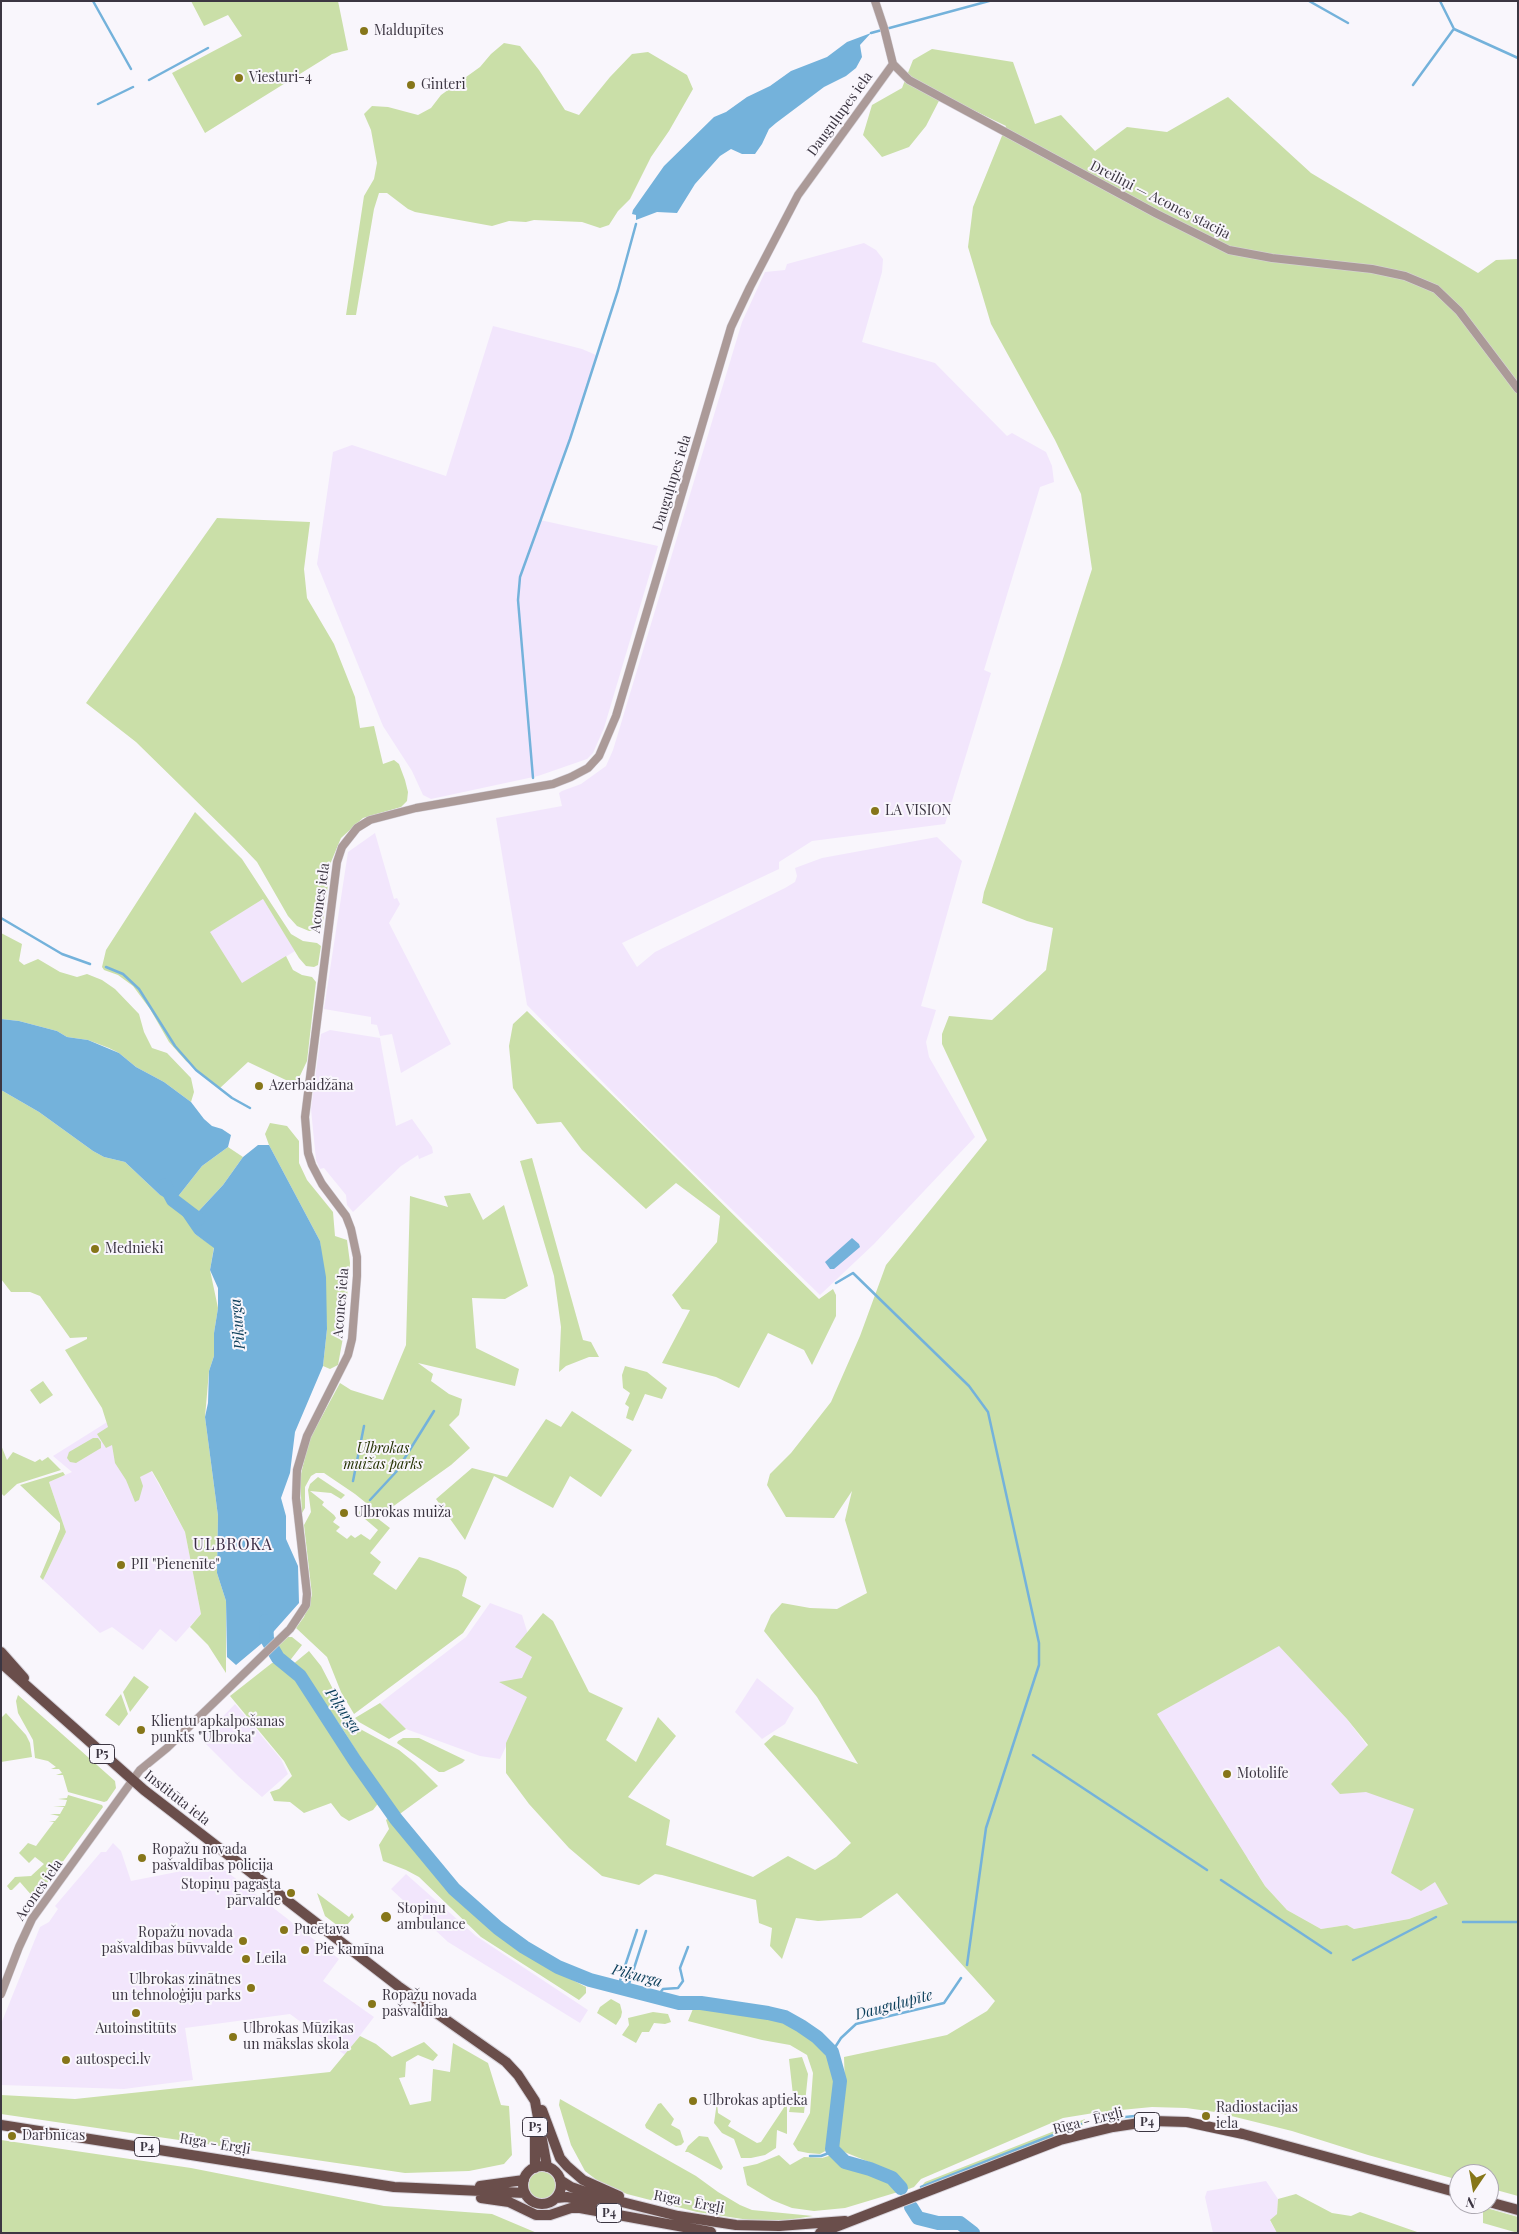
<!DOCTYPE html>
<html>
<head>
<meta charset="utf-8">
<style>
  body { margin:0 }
  #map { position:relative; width:1519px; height:2234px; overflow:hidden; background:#f9f6fc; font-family:"Playfair Display",serif }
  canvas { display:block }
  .frame { position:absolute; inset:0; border:2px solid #3c3642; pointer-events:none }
  .north { position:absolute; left:1449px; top:2164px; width:50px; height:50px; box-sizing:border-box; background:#f9f6fc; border:1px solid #ada9b2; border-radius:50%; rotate:192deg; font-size:14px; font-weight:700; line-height:20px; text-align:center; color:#3c3642 }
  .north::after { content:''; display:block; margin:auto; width:18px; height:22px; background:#867619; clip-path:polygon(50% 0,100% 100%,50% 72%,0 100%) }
</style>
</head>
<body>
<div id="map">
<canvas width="1519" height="2234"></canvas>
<div class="frame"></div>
<div class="north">N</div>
</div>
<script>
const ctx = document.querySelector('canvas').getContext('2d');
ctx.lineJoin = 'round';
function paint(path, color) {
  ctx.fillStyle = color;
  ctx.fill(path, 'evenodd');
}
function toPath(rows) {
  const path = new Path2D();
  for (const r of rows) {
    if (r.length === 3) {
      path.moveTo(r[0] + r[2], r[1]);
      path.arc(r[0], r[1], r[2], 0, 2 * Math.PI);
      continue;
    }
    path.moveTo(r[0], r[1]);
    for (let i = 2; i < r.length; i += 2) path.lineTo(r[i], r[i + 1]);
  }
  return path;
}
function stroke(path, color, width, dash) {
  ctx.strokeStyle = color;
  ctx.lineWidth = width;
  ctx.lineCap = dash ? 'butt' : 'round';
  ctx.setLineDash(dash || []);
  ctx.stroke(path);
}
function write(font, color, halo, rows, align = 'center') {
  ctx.font = font + ' "Playfair Display",serif';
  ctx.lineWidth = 4;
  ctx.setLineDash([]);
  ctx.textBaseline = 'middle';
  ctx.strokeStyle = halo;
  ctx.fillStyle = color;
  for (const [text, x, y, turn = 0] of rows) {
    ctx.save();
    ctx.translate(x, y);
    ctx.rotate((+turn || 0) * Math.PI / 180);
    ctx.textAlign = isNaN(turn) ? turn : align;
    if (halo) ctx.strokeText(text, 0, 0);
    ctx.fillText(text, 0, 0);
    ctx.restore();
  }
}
paint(toPath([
  [864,243,876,250,883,259,882,272,862,342,935,363,1007,436,1012,433,1046,452,1052,466,1054,482,1040,487,984,670,991,673,945,824,812,841,779,862,779,869,622,943,637,967,655,952,785,888,795,882,797,876,795,868,822,858,937,837,962,861,921,1006,936,1010,926,1042,929,1057,975,1137,874,1244,820,1295,648,1128,527,1005,496,818,562,806,559,793,562,791,581,784,606,766,613,750,742,322,765,272,785,270,787,264],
  [493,326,582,349,596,355,570,439,540,520,658,546,604,728,593,753,587,759,538,776,431,799,423,795,412,771,383,726,317,564,333,452,352,445,446,476],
  [375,833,394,899,397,898,400,904,389,923,451,1044,401,1073,392,1034,380,1036,377,1025,371,1024,371,1017,324,1009,348,852],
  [263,899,295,951,242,984,209,932],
  [330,1030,380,1038,396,1126,412,1119,432,1147,433,1153,419,1159,418,1155,401,1166,353,1212,347,1205,346,1195,324,1168,320,1169,316,1160,311,1109,321,1034],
  [120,1414,185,1532,201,1614,176,1642,160,1629,143,1650,112,1627,100,1633,43,1580,66,1532,49,1482,72,1472,53,1456],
  [490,1603,522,1615,539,1670,529,1698,500,1759,480,1756,406,1729,380,1703,466,1637],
  [1279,1645,1347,1719,1415,1809,1435,1882,1449,1904,1409,1919,1354,1929,1347,1925,1321,1929,1287,1910,1265,1886,1248,1858,1240,1862,1157,1714],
  [757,1678,794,1708,785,1724,762,1739,735,1712],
  [235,1704,281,1759,288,1774,262,1797,239,1777,201,1739],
  [113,1843,121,1851,131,1881,217,1864,339,1959,323,1981,374,2017,345,2055,290,2014,185,2028,193,2080,124,2089,1,2085,1,2024,40,1927,49,1922,58,1909,55,1906,101,1852,106,1852],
  [406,1874,476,1936,588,2010,580,2023,448,1942,391,1889],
  [1266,2181,1278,2199,1277,2214,1270,2221,1277,2233,1213,2233,1205,2197,1207,2191]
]), '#f2e6fc');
paint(toPath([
  [191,1,338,1,348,50,332,54,205,133,172,73,242,36,228,15,204,26],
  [504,43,520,46,539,70,565,110,579,115,610,77,632,54,648,52,687,75,693,89,669,131,651,157,630,199,618,211,609,225,600,228,582,222,534,220,526,222,509,221,492,226,415,212,408,209,387,193,379,193,374,209,356,315,346,315,364,196,374,179,377,163,371,130,364,114,372,106,388,107,418,115,431,108,441,95,480,67,491,54],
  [932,49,1013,62,1035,124,1061,115,1095,151,1127,127,1167,132,1228,97,1311,173,1478,273,1496,260,1518,259,1518,2196,1489,2188,1489,2174,1459,2174,1459,2180,1368,2155,1292,2131,1215,2112,1186,2108,1152,2107,1100,2112,1063,2118,921,2179,914,2187,906,2190,904,2184,884,2168,837,2149,845,2087,844,2057,947,2035,987,2011,995,2001,897,1893,861,1918,818,1921,796,1918,782,1959,770,1946,772,1928,759,1923,756,1900,662,1875,655,1874,639,1885,602,1876,569,1848,529,1804,506,1773,506,1743,527,1697,499,1682,522,1678,532,1657,515,1647,543,1613,553,1621,589,1692,623,1708,606,1740,636,1762,658,1717,676,1736,628,1797,670,1820,666,1845,753,1877,788,1856,815,1870,836,1857,851,1843,764,1744,774,1735,858,1764,817,1697,764,1631,771,1615,782,1603,810,1608,837,1609,867,1593,845,1520,852,1491,834,1518,786,1517,767,1485,770,1474,791,1453,831,1402,860,1336,886,1265,987,1140,942,1044,942,1034,949,1016,992,1020,1046,970,1053,928,1027,921,982,903,984,892,1062,662,1092,569,1081,494,1055,440,991,324,968,247,973,207,1006,126,942,95,926,126,909,147,882,157,863,135,872,105,902,88,913,60],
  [1279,1646,1347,1719,1368,1745,1331,1784,1340,1794,1366,1792,1414,1809,1391,1873,1421,1891,1435,1882,1448,1904,1409,1919,1354,1929,1347,1925,1321,1929,1287,1910,1265,1886,1157,1714],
  [217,518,310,522,304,569,307,598,334,644,355,697,360,728,374,726,383,764,394,760,399,764,405,780,408,792,407,801,401,807,363,818,341,838,331,862,322,929,316,931,309,931,297,926,288,916,257,862,234,838,136,742,86,703],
  [195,812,242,859,291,934,303,941,317,943,321,946,318,965,314,967,306,966,299,958,263,899,210,932,242,983,286,956,293,970,302,975,312,977,316,982,307,1061,297,1082,288,1081,248,1062,220,1088,186,1061,169,1042,150,1009,133,986,118,975,104,970,102,967,106,950],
  [1,933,22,944,19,961,24,965,38,959,60,972,77,977,87,974,102,980,115,989,139,1014,144,1032,152,1048,167,1053,191,1078,194,1092,191,1102,164,1082,136,1067,119,1053,109,1048,88,1040,67,1037,57,1031,19,1021,1,1019],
  [527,1011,819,1299,833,1289,836,1295,836,1316,812,1365,804,1350,768,1333,739,1388,716,1377,662,1363,690,1310,682,1309,672,1295,717,1242,720,1216,676,1183,646,1209,582,1150,561,1122,537,1124,513,1088,509,1046,513,1024],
  [1,1090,39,1112,93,1151,104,1157,125,1162,160,1195,176,1199,202,1166,228,1147,243,1157,223,1185,196,1214,192,1227,195,1234,214,1247,210,1270,218,1308,214,1333,214,1356,209,1371,205,1417,218,1516,217,1573,226,1601,226,1673,208,1645,190,1627,201,1614,185,1532,159,1483,152,1471,140,1477,143,1486,139,1500,135,1502,126,1480,115,1463,112,1445,106,1448,97,1434,108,1427,102,1408,65,1350,87,1339,87,1337,70,1338,40,1296,30,1292,11,1292,1,1279],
  [270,1123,287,1126,299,1141,299,1163,307,1180,333,1212,335,1236,347,1240,350,1263,344,1332,338,1365,330,1369,323,1366,327,1329,320,1241,269,1145,265,1134],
  [532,1158,583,1340,591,1342,599,1357,589,1357,566,1366,559,1372,561,1327,554,1276,520,1161],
  [470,1193,483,1220,504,1205,528,1286,505,1299,472,1298,476,1348,519,1369,515,1386,418,1363,433,1374,431,1381,449,1394,462,1399,459,1415,449,1425,470,1448,451,1465,381,1515,355,1494,324,1473,316,1473,311,1476,305,1487,305,1508,302,1513,300,1478,309,1440,340,1383,351,1390,383,1400,406,1345,410,1196,448,1207,444,1196],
  [625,1366,647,1372,667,1388,662,1399,645,1394,633,1421,626,1418,629,1407,625,1404,630,1393,623,1388,622,1375],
  [43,1381,53,1395,40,1404,30,1390],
  [572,1411,632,1450,601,1497,570,1476,553,1508,494,1476,465,1540,436,1499,472,1468,507,1477,546,1419,561,1427],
  [93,1438,98,1438,101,1442,101,1448,76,1463,70,1462,67,1458,69,1452],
  [1,1445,7,1460,13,1452,35,1462,40,1459,42,1461,48,1457,61,1470,17,1484,4,1496,1,1493],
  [63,1472,65,1475,49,1482,66,1532,43,1580,40,1577,60,1529,60,1523,20,1485],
  [318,1477,345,1495,341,1499,331,1493,310,1491,324,1502,322,1505,334,1515,336,1518,333,1522,340,1527,336,1531,347,1539,351,1535,355,1538,361,1534,370,1540,378,1530,358,1513,363,1507,390,1528,370,1553,381,1562,373,1574,396,1590,419,1557,428,1559,458,1570,467,1577,462,1596,481,1606,463,1633,354,1714,341,1692,327,1657,296,1628,304,1617,312,1595,304,1525,311,1512,308,1490,310,1484],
  [288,1637,292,1637,302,1645,288,1663,275,1647],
  [309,1651,321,1666,349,1720,362,1730,399,1750,415,1763,438,1786,397,1816,342,1728,304,1674,292,1665],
  [272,1663,277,1663,298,1681,380,1801,373,1810,349,1821,341,1816,331,1803,304,1813,290,1802,274,1801,270,1792,279,1789,292,1776,284,1761,230,1696],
  [134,1676,149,1687,130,1712,123,1692],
  [121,1694,128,1714,119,1726,105,1715],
  [18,1695,115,1781,116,1788,107,1801,104,1802,68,1792,63,1775,56,1775,62,1773,59,1769,51,1769,56,1767,48,1761,35,1758,33,1740,18,1713,16,1701],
  [380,1703,406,1729,389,1739,359,1722,355,1718],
  [6,1713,26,1735,30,1743,32,1757,1,1762,1,1718],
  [403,1738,419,1738,465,1760,462,1763,444,1772,439,1772,397,1743,398,1741],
  [68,1795,102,1805,103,1807,28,1909,26,1905,33,1897,20,1882,12,1890,10,1890,7,1886,15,1877,31,1876,44,1864,35,1857,29,1863,19,1853,28,1843,36,1846,54,1822,49,1821,55,1821,59,1816,50,1814,60,1814,64,1807,53,1806,65,1806,67,1800,58,1799,67,1798],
  [391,1815,452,1891,496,1930,555,1971,586,1987,586,1993,579,2000,481,1937,419,1877,406,1870,383,1861,379,1845,389,1829,386,1820],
  [317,1893,349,1917,352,1913,354,1917,347,1925,338,1926,325,1916],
  [611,1999,620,2004,622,2012,621,2017,616,2025,597,2013,600,2007],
  [695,2004,725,2006,766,2016,786,2023,816,2041,827,2054,833,2070,834,2102,827,2150,820,2154,808,2153,798,2151,793,2144,810,2113,813,2073,807,2055,790,2045,762,2040,688,2021],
  [653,2012,668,2014,671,2022,665,2024,654,2023,649,2032,642,2032,636,2043,622,2035,629,2025,628,2018],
  [360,2036,376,2044,392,2057,424,2042,438,2055,433,2061,418,2055,406,2062,405,2077,399,2078,410,2105,431,2101,433,2069,450,2072,453,2043,488,2063,501,2105,509,2106,512,2155,504,2164,469,2171,405,2173,1,2114,1,2095,75,2099,330,2072],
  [802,2057,808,2074,804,2113,789,2112,793,2095,789,2059],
  [560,2099,696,2176,718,2192,740,2205,752,2210,813,2216,781,2221,749,2220,697,2212,627,2194,598,2181,585,2171,571,2145,559,2105],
  [717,2102,718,2113,731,2121,728,2126,757,2143,761,2142,787,2103,787,2134,777,2130,776,2148,765,2155,751,2158,741,2158,734,2139,722,2133,714,2123],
  [661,2103,674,2119,671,2125,680,2130,684,2142,681,2145,676,2146,646,2128,645,2125,658,2104],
  [1085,2119,1081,2129,919,2189,925,2182],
  [699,2136,708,2137,723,2167,721,2170,688,2152,685,2152,688,2146],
  [1,2140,191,2168,384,2206,492,2214,537,2233,1,2233],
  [779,2155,790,2165,804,2157,822,2158,832,2155,844,2164,895,2185,898,2192,845,2208,814,2211,792,2208,772,2200,747,2185,743,2167,757,2164],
  [542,2186,15],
  [1296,2194,1332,2213,1351,2216,1360,2212,1420,2233,1277,2233,1270,2220,1277,2214,1278,2199],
  [1483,2207,1518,2217,1518,2233,1483,2223]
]), '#cadfa8');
paint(toPath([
  [871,33,860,45,862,57,856,68,846,76,824,87,776,123,769,129,762,144,755,154,742,154,731,149,720,156,695,184,677,213,657,212,636,220,636,215,632,214,633,210,664,166,714,117,726,112,747,97,770,86,791,71,827,57,847,42],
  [1,1019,19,1021,57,1031,67,1037,88,1040,119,1053,136,1067,164,1082,191,1102,204,1119,212,1126,222,1129,231,1135,228,1147,202,1166,176,1199,171,1201,160,1195,125,1162,104,1157,93,1151,39,1112,1,1090],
  [258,1145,269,1145,320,1241,326,1277,327,1329,323,1366,295,1432,290,1473,281,1498,286,1516,286,1539,298,1566,299,1603,267,1639,236,1665,227,1657,226,1601,217,1573,218,1516,205,1417,208,1403,209,1371,214,1356,214,1333,218,1308,218,1288,210,1270,214,1248,195,1234,180,1212,185,1205,196,1214,223,1185,243,1157],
  [852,1238,859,1244,860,1247,834,1269,830,1269,825,1262]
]), '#74b2db');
stroke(toPath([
  [93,1,131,69],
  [1309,1,1348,23],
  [1440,1,1454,29,1518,58],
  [871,33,989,1],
  [149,80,208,48],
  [1413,85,1453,30],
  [98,104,133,87],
  [533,778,518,600,520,577,570,439,618,290,636,224],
  [1,918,62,954,90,964],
  [106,967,123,974,139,989,175,1046,196,1070,232,1098,250,1108],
  [836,1283,853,1273,969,1386,988,1412,1039,1643,1039,1665,986,1828,967,1965],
  [353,1481,364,1426],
  [370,1500,396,1472,434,1411],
  [1033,1755,1207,1870],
  [1221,1880,1331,1953],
  [1463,1922,1518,1922],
  [1353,1960,1436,1917],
  [618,1987,637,1930],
  [627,1990,646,1931],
  [656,1998,663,1989,678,1988,683,1981,680,1968,688,1947],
  [832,2052,841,2038,856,2024,944,2003,961,1978],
  [1106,2119,1154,2114],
  [810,2156,821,2156,834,2151],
  [921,2187,1081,2124]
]), '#74b2db', 2.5);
stroke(toPath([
  [165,1185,173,1200,198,1219],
  [266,1621,267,1639,278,1658,300,1676,355,1761,396,1819,454,1889,498,1928,524,1947,558,1967,590,1980,679,2003,701,2003,768,2013,785,2017,801,2026,817,2037,832,2052,840,2081,832,2149,845,2162,870,2169,892,2178,901,2188],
  [911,2207,918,2218,938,2223,960,2223,973,2233]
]), '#74b2db', 14);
const minor = toPath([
  [875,1,884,28,893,64,909,80,1157,214,1229,250,1272,258,1372,269,1405,276,1436,289,1459,311,1518,389],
  [1,1994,19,1947,32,1919,140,1770,167,1748,290,1629,306,1605,307,1594,296,1498,297,1470,307,1436,348,1355,352,1339,357,1276,357,1257,351,1229,346,1216,322,1184,312,1165,308,1153,305,1117,337,862,342,847,357,828,370,820,416,808,553,784,571,777,588,768,599,756,616,716,731,327,750,287,798,195,893,64]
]);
const major = toPath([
  [1,1652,24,1678],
  [1,1663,144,1790,398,1986,506,2062,518,2075,535,2101,547,2167],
  [542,2110,560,2158,567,2166,583,2180,619,2196],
  [1,2125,394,2187,525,2193],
  [542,2185,19],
  [535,2168,535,2131],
  [560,2180,571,2187,598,2196,678,2216,736,2225,779,2226,845,2221],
  [480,2186,524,2180],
  [481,2198,509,2202,536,2215,550,2215,571,2208,580,2208,711,2232],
  [556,2198,567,2197,608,2205],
  [1489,2202,1518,2210],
  [820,2233,1060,2140,1113,2127,1153,2121,1187,2122,1243,2134,1459,2193]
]);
stroke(minor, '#d7d3db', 9);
stroke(major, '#d7d3db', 12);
stroke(minor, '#ab9a98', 8);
stroke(major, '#6a4e4b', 10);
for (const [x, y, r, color] of [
  [364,31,5,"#867619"],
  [239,78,5,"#867619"],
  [411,85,5,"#867619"],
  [875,811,5,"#867619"],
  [259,1086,5,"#867619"],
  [95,1249,5,"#867619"],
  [344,1513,5,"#867619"],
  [121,1565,5,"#867619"],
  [141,1730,5,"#867619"],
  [1227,1774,5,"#867619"],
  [142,1858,5,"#867619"],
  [291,1893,5,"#867619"],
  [386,1917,6,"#867619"],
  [284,1930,5,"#867619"],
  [243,1941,5,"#867619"],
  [305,1950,5,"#867619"],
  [246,1959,5,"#867619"],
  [251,1988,5,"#867619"],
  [372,2004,5,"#867619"],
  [136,2013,5,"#867619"],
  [233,2037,5,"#867619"],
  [66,2060,5,"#867619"],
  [693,2101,5,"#867619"],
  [1206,2116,5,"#867619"],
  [12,2136,5,"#867619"]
]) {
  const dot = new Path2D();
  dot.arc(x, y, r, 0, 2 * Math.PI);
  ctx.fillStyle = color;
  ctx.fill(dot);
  stroke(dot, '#f9f6fc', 2);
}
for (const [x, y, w] of [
  [102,1754,25],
  [1147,2122,25],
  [535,2127,25],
  [147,2147,25],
  [609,2213,25]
]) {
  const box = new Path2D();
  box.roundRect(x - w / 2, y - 9.5, w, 19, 4);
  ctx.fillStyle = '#f9f6fc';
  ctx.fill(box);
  stroke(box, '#3c3642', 1);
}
write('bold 12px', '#3c3642', null, [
  ["P5",102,1754],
  ["P4",1147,2122],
  ["P5",535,2127],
  ["P4",147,2147],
  ["P4",609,2213]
]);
write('14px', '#3c3642', '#f9f6fc', [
  ["Maldupītes",374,31],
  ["Viesturi-4",249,78],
  ["Ginteri",421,85],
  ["LA VISION",885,811],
  ["Azerbaidžāna",269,1086],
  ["Mednieki",105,1249],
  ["Ulbrokas muiža",354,1513],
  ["PII \"Pienenīte\"",131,1565],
  ["Klientu apkalpošanas",151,1722],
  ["punkts \"Ulbroka\"",151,1738],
  ["Motolife",1237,1774],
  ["Ropažu novada",152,1850],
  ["pašvaldības policija",152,1866],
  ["Stopiņu pagasta",281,1885,"right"],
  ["pārvalde",281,1901,"right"],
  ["Stopiņu",397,1909],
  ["ambulance",397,1925],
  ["Pucētava",294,1930],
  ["Ropažu novada",233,1933,"right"],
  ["pašvaldības būvvalde",233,1949,"right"],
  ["Pie kamīna",315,1950],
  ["Leila",256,1959],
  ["Ulbrokas zinātnes",241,1980,"right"],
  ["un tehnoloģiju parks",241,1996,"right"],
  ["Ropažu novada",382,1996],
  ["pašvaldība",382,2012],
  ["Autoinstitūts",136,2029,"center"],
  ["Ulbrokas Mūzikas",243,2029],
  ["un mākslas skola",243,2045],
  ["autospeci.lv",76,2060],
  ["Ulbrokas aptieka",703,2101],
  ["Radiostacijas",1216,2108],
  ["iela",1216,2124],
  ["Darbnīcas",22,2136]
], 'left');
write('14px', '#3c3642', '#f9f6fc', [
  ["Dauguļupes iela",840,114,-54],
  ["Dreiliņi — Acones stacija",1160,200,27],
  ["Dauguļupes iela",672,483,-73],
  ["Acones iela",320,898,-82],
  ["Acones iela",341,1303,-85],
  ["Institūta iela",177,1798,38],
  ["Acones iela",39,1890,-55],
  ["Rīga - Ērgļi",1088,2121,-14],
  ["Rīga - Ērgļi",215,2144,9],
  ["Rīga - Ērgļi",689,2202,11]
]);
write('italic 14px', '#263304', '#f9f6fc', [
  ["Ulbrokas",383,1449],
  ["muižas parks",383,1465]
]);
write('italic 15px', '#0e405c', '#f9f6fc', [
  ["Piķurga",238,1324,-95],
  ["Piķurga",343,1711,56],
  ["Piķurga",637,1976,15],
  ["Dauguļupīte",894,2005,-15]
]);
ctx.letterSpacing = '1px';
write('16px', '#3d2f47', '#f9f6fc', [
  ["ULBROKA",233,1545]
]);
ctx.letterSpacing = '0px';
</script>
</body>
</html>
